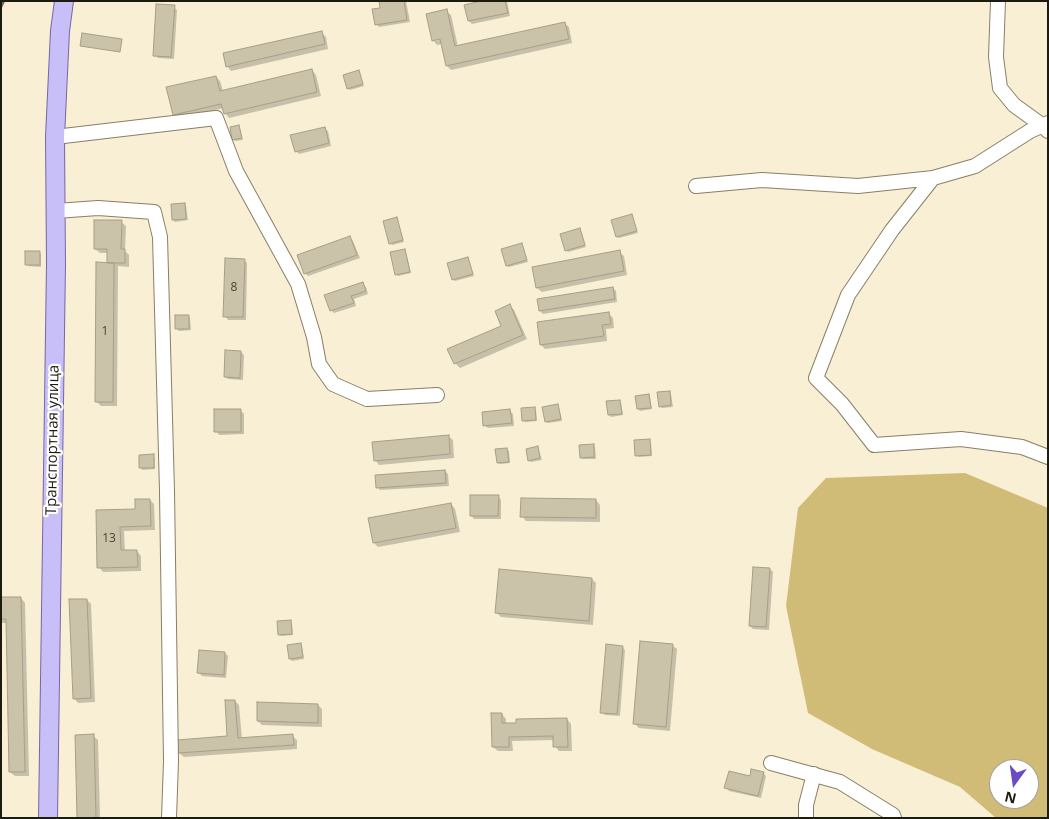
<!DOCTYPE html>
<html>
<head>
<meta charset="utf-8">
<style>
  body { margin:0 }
  #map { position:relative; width:1049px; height:819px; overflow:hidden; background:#f8efd4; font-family:"Open Sans",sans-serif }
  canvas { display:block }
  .frame { position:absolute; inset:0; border:2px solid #1d1a10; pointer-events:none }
  .north { position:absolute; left:989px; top:759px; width:50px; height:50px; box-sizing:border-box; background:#fff; border:1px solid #a5a39f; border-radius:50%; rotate:194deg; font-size:14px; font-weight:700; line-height:20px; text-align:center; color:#1d1a10 }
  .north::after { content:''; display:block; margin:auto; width:18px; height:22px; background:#6a4bc4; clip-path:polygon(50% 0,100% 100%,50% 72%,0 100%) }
</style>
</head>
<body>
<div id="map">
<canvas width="1049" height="819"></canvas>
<div class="frame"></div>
<div class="north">N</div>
</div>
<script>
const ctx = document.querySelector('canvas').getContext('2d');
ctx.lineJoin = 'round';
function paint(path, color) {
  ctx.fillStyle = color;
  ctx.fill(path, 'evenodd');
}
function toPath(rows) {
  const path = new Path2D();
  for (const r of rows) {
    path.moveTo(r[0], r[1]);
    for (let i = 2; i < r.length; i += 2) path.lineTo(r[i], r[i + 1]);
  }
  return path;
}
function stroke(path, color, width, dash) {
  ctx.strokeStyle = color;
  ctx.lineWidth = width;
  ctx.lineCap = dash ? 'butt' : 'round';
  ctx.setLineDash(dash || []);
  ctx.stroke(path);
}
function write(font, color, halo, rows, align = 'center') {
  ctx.font = font + ' "Open Sans",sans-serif';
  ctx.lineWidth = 4.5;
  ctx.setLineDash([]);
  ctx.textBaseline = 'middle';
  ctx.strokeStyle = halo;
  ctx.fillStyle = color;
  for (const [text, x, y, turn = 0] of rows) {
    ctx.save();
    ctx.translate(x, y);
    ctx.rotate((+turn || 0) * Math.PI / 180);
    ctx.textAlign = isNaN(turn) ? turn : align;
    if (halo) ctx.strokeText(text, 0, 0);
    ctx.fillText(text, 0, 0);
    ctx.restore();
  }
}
paint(toPath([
  [965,473,1048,508,1048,818,996,818,960,787,872,749,808,713,786,606,798,508,826,478],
  [999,769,1029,769,1029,799,999,799]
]), '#d1bc77');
paint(toPath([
  [381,1,406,1,410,22,379,27,376,24,382,9],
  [487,1,507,1,510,16,472,24,469,21,466,6],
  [174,7,177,10,174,59,158,58,155,55],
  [446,11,451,15,458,47,564,23,569,27,572,43,451,70,447,66,442,44,437,45,433,40],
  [434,39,446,39,434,41],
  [321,32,326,37,328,49,231,71,227,66],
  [312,70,316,75,321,96,229,118,225,113,224,108,178,119,174,114,216,77,220,81,223,91],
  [359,72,364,86,350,90,348,88],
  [239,127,243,140,235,141,233,139],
  [324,128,328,131,331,146,299,154,296,151],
  [184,204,186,206,188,220,175,222,173,220],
  [631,216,638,233,619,238,617,237],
  [397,219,404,242,392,245,390,243],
  [121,222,126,226,125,251,129,255,129,267,118,266,117,406,101,406,96,401,108,253,100,253,95,249],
  [580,229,586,247,568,252,566,250],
  [350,237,353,241,360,258,308,276,305,273],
  [521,245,528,262,509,267,507,266],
  [404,250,406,252,411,273,398,276,396,274],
  [39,252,41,254,41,267,28,266,26,264],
  [619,252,624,256,627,275,542,292,537,288],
  [467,258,474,276,455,281,453,279],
  [244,260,247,263,246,320,228,320,225,316],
  [363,284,366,287,368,294,354,299,356,306,334,313,331,310],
  [613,288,616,291,617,302,543,314,540,311],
  [510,306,514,310,527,339,460,368,455,363,502,326],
  [609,314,613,318,614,328,606,329,607,341,545,349,541,345],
  [188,316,190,318,191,330,179,331,177,329],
  [241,352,244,355,243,380,228,379,225,376],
  [669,392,671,394,673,407,662,408,660,406],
  [649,396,650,397,652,409,640,411,638,409],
  [619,401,621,403,623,415,611,417,609,415],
  [557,405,559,407,562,421,548,423,546,422],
  [534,408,536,410,537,421,525,422,523,420],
  [240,410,244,414,244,434,219,435,216,431],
  [510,411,513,414,514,426,488,428,484,425],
  [448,436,453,440,454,458,379,465,375,460],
  [649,440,651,442,652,456,639,457,637,455],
  [593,445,595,447,596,459,583,459,581,458],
  [538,448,542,460,531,462,529,460],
  [507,449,509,451,510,463,500,464,498,463],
  [153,456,155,458,155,469,142,470,141,468],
  [445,471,448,474,449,486,380,490,377,487],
  [498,496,501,500,501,519,474,519,471,515],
  [150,500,154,504,155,530,124,531,125,552,137,551,141,556,141,571,103,572,99,567,98,511,136,510],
  [596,500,600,505,600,522,526,521,522,516],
  [451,504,455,509,460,532,378,547,374,543],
  [770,569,773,572,769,630,753,629,750,626],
  [592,579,596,583,593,625,501,617,497,613],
  [21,598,25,603,29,776,15,776,10,772,7,623,1,623,1,599],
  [87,600,91,604,95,702,78,703,74,698],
  [291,621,292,623,293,635,281,636,279,634],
  [301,645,302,646,304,659,292,661,290,659],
  [672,645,677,649,670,731,639,728,635,724],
  [622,647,625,650,620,716,605,715,602,712],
  [225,653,228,656,226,678,202,676,198,672],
  [235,701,239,705,242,739,292,736,297,740,297,749,184,757,179,753,229,738],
  [318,705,322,709,322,727,262,725,258,721],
  [502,714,506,719,506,724,567,719,571,724,572,751,559,751,555,746,554,740,512,741,513,751,498,751,493,747],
  [93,736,98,740,100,818,79,818],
  [763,773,766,776,761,798,729,791,726,787]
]), '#0003');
const building = toPath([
  [379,1,404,1,407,20,375,25,372,9,380,8,379,1],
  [481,1,505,1,508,13,468,21,464,5,481,1],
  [156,4,175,5,171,57,153,56,156,4],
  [447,9,455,46,565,22,569,39,446,66,440,39,432,41,426,14,447,9],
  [322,31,325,44,226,67,223,53,322,31],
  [82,33,122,39,120,52,80,46,82,33],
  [312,69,317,92,224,114,221,104,173,115,166,87,216,76,220,91,312,69],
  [359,70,363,84,347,89,343,75,359,70],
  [239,125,242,138,232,140,230,127,239,125],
  [325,127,329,143,295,152,290,135,325,127],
  [185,203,186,219,172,220,171,204,185,203],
  [632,214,637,231,616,237,611,220,632,214],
  [397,217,403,240,389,244,383,221,397,217],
  [94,220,122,220,121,249,125,249,125,263,107,263,107,249,94,249,94,220],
  [580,228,585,245,565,251,560,234,580,228],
  [350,236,357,255,304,274,297,255,350,236],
  [522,243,527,260,506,266,501,249,522,243],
  [405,249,410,272,395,275,390,252,405,249],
  [620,250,624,271,536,288,532,267,620,250],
  [25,251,40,251,40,265,25,265,25,251],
  [468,257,473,274,452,280,447,263,468,257],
  [225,258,245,259,243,317,223,317,225,258],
  [96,262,114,263,113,402,95,402,96,262],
  [363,282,366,291,351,296,354,303,330,311,324,295,363,282],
  [613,287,615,299,539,311,537,299,613,287],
  [510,304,523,335,454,364,447,349,501,326,495,311,510,304],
  [609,312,611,324,602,325,604,336,540,345,537,322,609,312],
  [175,315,189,315,189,329,175,329,175,315],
  [225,350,241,351,240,378,224,377,225,350],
  [670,391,671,405,659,407,657,392,670,391],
  [649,394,651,408,637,409,635,396,649,394],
  [620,400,622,414,608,415,606,401,620,400],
  [558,404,561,419,545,422,542,407,558,404],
  [535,407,536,420,522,421,521,408,535,407],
  [214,409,241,409,241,432,214,432,214,409],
  [510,409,512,423,483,426,482,412,510,409],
  [449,435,450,454,374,461,372,442,449,435],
  [650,439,651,455,635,456,634,440,650,439],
  [594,444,594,457,580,458,579,445,594,444],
  [538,446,540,458,528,461,526,449,538,446],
  [507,448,509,462,497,463,495,449,507,448],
  [154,454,154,468,139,468,139,455,154,454],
  [445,470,446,483,376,488,375,475,445,470],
  [470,495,499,495,498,516,470,516,470,495],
  [521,498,596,499,596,518,520,517,521,498],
  [135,499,150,499,151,526,120,527,121,550,137,550,138,567,97,568,96,510,135,509,135,499],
  [451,503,456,528,373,543,368,518,451,503],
  [753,567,770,568,766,627,749,626,753,567],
  [499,569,592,578,589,621,495,613,499,569],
  [1,597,21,597,25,772,9,772,6,619,1,619,1,597],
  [69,599,87,599,91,698,73,699,69,599],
  [291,620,292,634,278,635,277,621,291,620],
  [640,641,673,644,666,727,633,724,640,641],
  [301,643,303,657,289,659,287,645,301,643],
  [606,644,623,646,617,714,600,713,606,644],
  [199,650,225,652,224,675,197,673,199,650],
  [225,700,235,700,238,738,293,734,294,745,178,753,177,740,227,736,225,700],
  [257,702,318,704,318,723,257,721,257,702],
  [491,713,502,713,502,723,516,723,516,719,567,718,568,747,553,747,553,736,509,737,509,747,492,747,491,713],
  [94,734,96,818,77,818,75,735,94,734],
  [751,769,764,772,758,796,724,788,729,771,750,776,751,769]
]);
paint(building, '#cbc3a9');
stroke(building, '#a79f85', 1);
const minor = toPath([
  [998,1,996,57,1000,88,1014,105,1043,126,1048,131],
  [55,137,216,118,236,171,298,284,314,337,319,364,333,384,367,399,437,395],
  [933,178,892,230,848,295,816,378,842,404,874,445,961,439,1022,447,1048,457],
  [696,186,762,180,858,186,933,178,975,166,1030,131,1048,123],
  [56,211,98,208,154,212,160,237,167,491,171,761,169,818],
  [771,763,840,782,893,815,894,818],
  [806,818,806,805,814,774]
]);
const major = toPath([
  [48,818,56,264,55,137,60,31,64,1]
]);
stroke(minor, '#877f67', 16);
stroke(major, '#7468a4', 20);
stroke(minor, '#fff', 14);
stroke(major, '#c8bef8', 18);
stroke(toPath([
  [1,7,4,1]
]), '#736e5d', 2.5, [9, 9]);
write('12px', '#484436', null, [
  ["8",234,288],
  ["1",105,332],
  ["13",109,539]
]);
write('15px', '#1d1a10', '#fff', [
  ["Транспортная улица",53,440,-89]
]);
</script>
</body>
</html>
